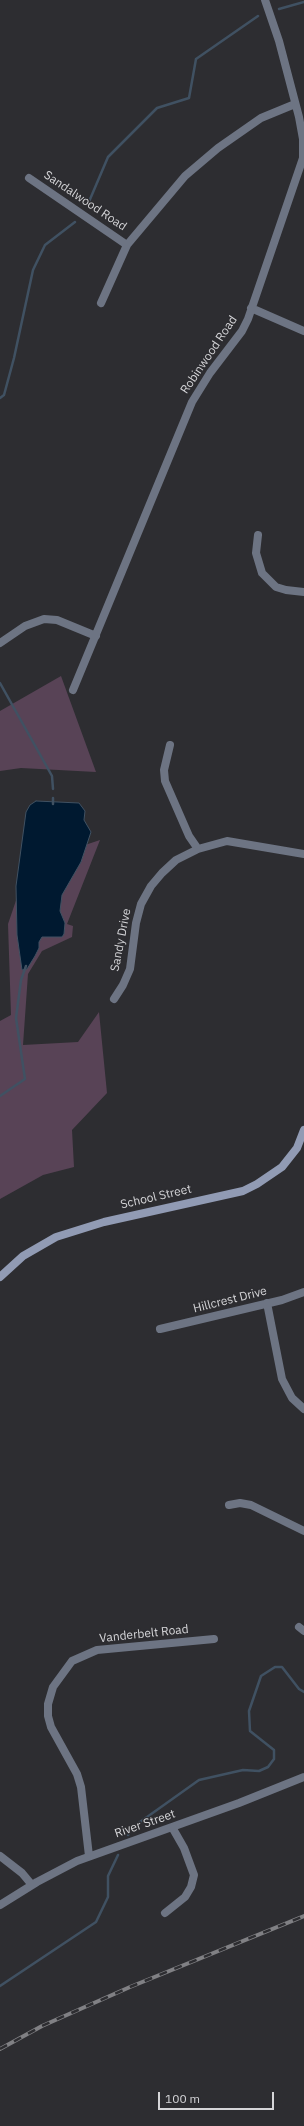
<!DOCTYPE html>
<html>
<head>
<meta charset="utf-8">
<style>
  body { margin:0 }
  #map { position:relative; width:304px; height:2126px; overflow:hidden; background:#2d2d31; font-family:"IBM Plex Sans",sans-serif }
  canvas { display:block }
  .scale { position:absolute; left:158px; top:2092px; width:116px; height:18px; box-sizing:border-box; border:2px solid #d5d5d8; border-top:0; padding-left:5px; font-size:12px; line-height:14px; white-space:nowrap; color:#d5d5d8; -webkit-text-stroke:3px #2d2d31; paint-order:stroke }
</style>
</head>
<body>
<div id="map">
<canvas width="304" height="2126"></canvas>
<div class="scale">100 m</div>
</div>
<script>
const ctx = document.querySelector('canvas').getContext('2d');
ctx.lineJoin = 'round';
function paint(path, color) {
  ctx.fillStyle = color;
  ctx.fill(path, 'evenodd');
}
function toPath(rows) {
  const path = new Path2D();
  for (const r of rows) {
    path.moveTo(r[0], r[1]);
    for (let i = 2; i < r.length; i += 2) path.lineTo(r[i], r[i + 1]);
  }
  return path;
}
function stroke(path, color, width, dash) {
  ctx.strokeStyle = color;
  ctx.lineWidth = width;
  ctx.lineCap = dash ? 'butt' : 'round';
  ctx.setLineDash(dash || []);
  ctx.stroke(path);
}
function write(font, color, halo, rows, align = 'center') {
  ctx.font = font + ' "IBM Plex Sans",sans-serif';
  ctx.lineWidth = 3;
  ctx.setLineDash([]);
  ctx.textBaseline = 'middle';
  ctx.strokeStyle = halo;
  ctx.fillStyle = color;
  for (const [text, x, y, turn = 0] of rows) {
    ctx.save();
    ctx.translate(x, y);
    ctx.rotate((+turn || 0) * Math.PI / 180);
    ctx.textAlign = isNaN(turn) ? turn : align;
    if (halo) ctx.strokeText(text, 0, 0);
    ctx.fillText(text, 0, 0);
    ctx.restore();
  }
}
paint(toPath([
  [61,676,96,772,21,768,0,771,0,711],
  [40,830,85,845,100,840,67,924,73,926,72,937,42,951,28,974,23,1045,78,1042,99,1012,107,1093,72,1130,74,1167,43,1175,0,1199,0,1021,11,1015,8,924]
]), '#584356');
const water = toPath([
  [36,801,79,803,85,811,84,820,91,832,81,862,62,895,60,911,65,923,64,934,62,937,42,937,39,942,39,948,35,956,27,969,22,970,17,935,16,886,26,812,30,805,36,801]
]);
paint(water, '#001930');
stroke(water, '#405162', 1);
stroke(toPath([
  [279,9,304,2],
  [88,204,108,157,157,108,189,98,196,59,258,16],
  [0,398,4,395,14,358,33,270,45,245,75,222],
  [0,683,52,776,53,789],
  [53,804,53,798],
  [0,1096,25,1079,16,1018,21,980,26,966],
  [128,1835,133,1827,199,1780,243,1770,259,1771,268,1767,274,1759,274,1750,250,1731,249,1711,261,1676,275,1667,282,1667,299,1689,304,1692],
  [0,1986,96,1922,108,1897,108,1876,118,1855]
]), '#405162', 2.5);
stroke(toPath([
  [29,178,127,245],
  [101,303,127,245,185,176,218,148,261,118,295,104],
  [251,308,304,331],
  [258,535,256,553,262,573,276,587,286,590,304,592],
  [0,643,25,626,44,619,57,620,96,636],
  [73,690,192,402,210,373,242,331,248,319,303,158,303,139,299,117,279,41,265,0],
  [170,745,164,770,165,781,189,836,198,849],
  [114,999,123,985,130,969,136,923,141,904,151,886,162,873,176,860,198,849,227,841,304,854],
  [267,1303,282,1379,292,1398,304,1409],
  [160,1329,282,1300,304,1292],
  [229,1505,240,1503,251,1505,304,1531],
  [299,1627,304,1631],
  [0,1856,22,1873,32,1885],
  [89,1856,81,1787,77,1774,51,1727,48,1716,48,1704,53,1687,72,1661,97,1650,214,1639],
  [0,1905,37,1882,77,1861,239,1803,304,1777],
  [165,1913,185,1897,191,1887,194,1875,184,1848,172,1827]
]), '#6d7483', 8);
stroke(toPath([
  [0,1277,23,1256,56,1237,104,1222,243,1191,257,1184,282,1167,297,1148,304,1130]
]), '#919bb4', 8);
const rail = toPath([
  [0,2049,42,2026,130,1987,304,1916]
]);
stroke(rail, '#808084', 4);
stroke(rail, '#2d2d31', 2.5, [8]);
write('12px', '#d5d5d8', '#2d2d31', [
  ["Sandalwood Road",85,201,34],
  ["Robinwood Road",209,355,-56],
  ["Sandy Drive",121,940,-79],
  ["School Street",156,1197,-13],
  ["Hillcrest Drive",230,1300,-14],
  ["Vanderbelt Road",144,1634,-6],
  ["River Street",145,1824,-19]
]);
</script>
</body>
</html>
